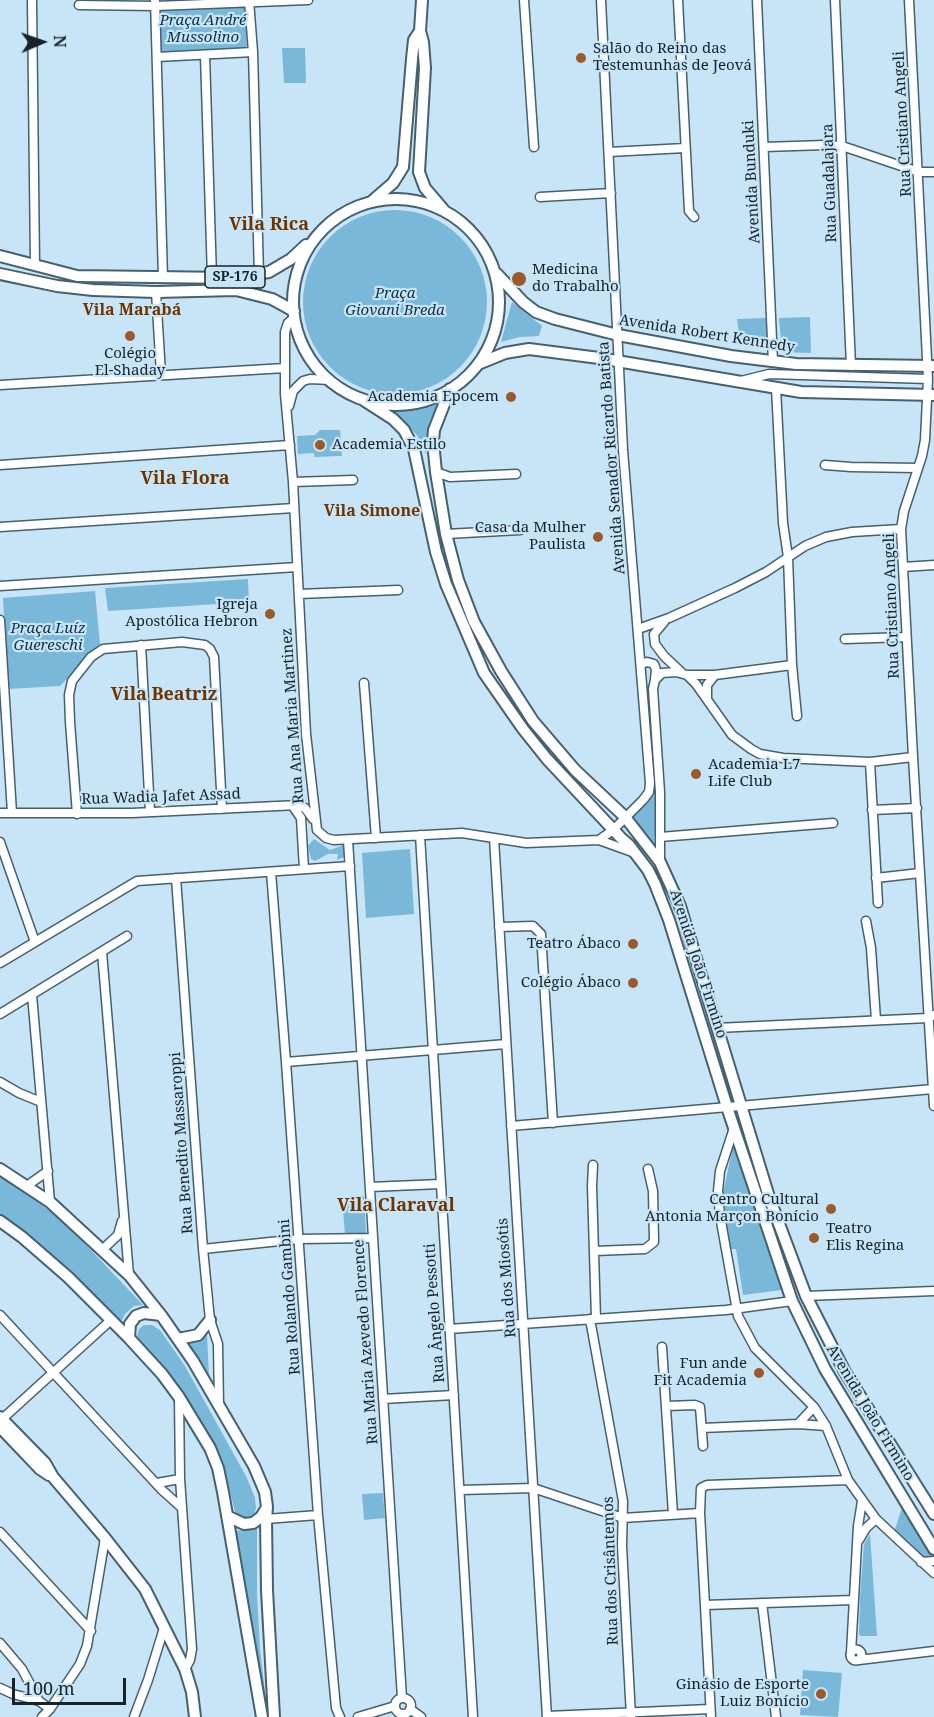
<!DOCTYPE html>
<html>
<head>
<meta charset="utf-8">
<style>
  body { margin:0 }
  #map { position:relative; width:934px; height:1717px; overflow:hidden; background:#c7e5f7; font-family:"Noto Serif",serif }
  canvas { display:block }
  .north { position:absolute; left:12px; top:12px; width:60px; height:60px; -webkit-text-stroke:4px #c7e5f7; paint-order:stroke; rotate:88deg; font-size:16px; font-weight:700; line-height:24px; text-align:center; color:#182329 }
  .north::after { content:''; display:block; margin:auto; width:21px; height:27px; background:#182329; clip-path:polygon(50% 0,100% 100%,50% 72%,0 100%) }
  .scale { position:absolute; left:12px; top:1678px; width:114px; height:27px; box-sizing:border-box; border:3px solid #182329; border-top:0; padding-left:8px; font-size:18px; line-height:21px; white-space:nowrap; color:#182329; -webkit-text-stroke:4px #c7e5f7; paint-order:stroke }
</style>
</head>
<body>
<div id="map">
<canvas width="934" height="1717"></canvas>
<div class="north">N</div>
<div class="scale">100 m</div>
</div>
<script>
const ctx = document.querySelector('canvas').getContext('2d');
ctx.lineJoin = 'round';
function paint(path, color) {
  ctx.fillStyle = color;
  ctx.fill(path, 'evenodd');
}
function toPath(rows) {
  const path = new Path2D();
  for (const r of rows) {
    if (r.length === 3) {
      path.moveTo(r[0] + r[2], r[1]);
      path.arc(r[0], r[1], r[2], 0, 2 * Math.PI);
      continue;
    }
    path.moveTo(r[0], r[1]);
    for (let i = 2; i < r.length; i += 2) path.lineTo(r[i], r[i + 1]);
  }
  return path;
}
function stroke(path, color, width, dash) {
  ctx.strokeStyle = color;
  ctx.lineWidth = width;
  ctx.lineCap = dash ? 'butt' : 'round';
  ctx.setLineDash(dash || []);
  ctx.stroke(path);
}
function write(font, color, halo, rows, align = 'center') {
  ctx.font = font + ' "Noto Serif",serif';
  ctx.lineWidth = 4.5;
  ctx.setLineDash([]);
  ctx.textBaseline = 'middle';
  ctx.strokeStyle = halo;
  ctx.fillStyle = color;
  for (const [text, x, y, turn = 0] of rows) {
    ctx.save();
    ctx.translate(x, y);
    ctx.rotate((+turn || 0) * Math.PI / 180);
    ctx.textAlign = isNaN(turn) ? turn : align;
    if (halo) ctx.strokeText(text, 0, 0);
    ctx.fillText(text, 0, 0);
    ctx.restore();
  }
}
paint(toPath([
  [245,6,247,50,161,53,160,9],
  [282,48,305,48,306,83,284,83],
  [395,302,92],
  [512,302,542,326,539,336,520,337,501,342],
  [810,317,811,353,782,352,779,318],
  [766,318,767,340,764,344,758,347,740,341,737,319],
  [441,398,429,423,426,454,417,435,390,409,414,409],
  [320,430,340,430,342,456,314,457,314,453,298,454,297,436,315,435],
  [248,579,249,602,108,611,105,588],
  [95,591,100,644,60,686,8,689,3,598],
  [656,789,656,818,654,844,633,817],
  [314,839,330,850,344,845,344,857,337,860,338,854,328,854,315,861,311,859,308,846],
  [410,849,414,914,366,918,362,853],
  [733,1146,782,1290,743,1295,736,1249,730,1249,724,1219,723,1193],
  [0,1175,33,1197,71,1229,143,1305,134,1306,125,1314,121,1322,74,1274,44,1248,0,1215],
  [364,1196,366,1233,345,1235,342,1197],
  [144,1325,152,1325,160,1330,185,1366,247,1478,255,1498,256,1508,254,1515,247,1518,239,1517,235,1512,225,1471,207,1432,186,1401,139,1343,137,1336,139,1329],
  [207,1333,209,1377,188,1342,197,1341],
  [383,1493,385,1518,364,1520,362,1494],
  [902,1508,932,1557,922,1556,894,1532],
  [257,1529,257,1595,260,1649,268,1717,263,1717,234,1531],
  [870,1534,877,1636,861,1636,859,1634,860,1598,864,1544],
  [803,1670,842,1673,838,1717,800,1715]
]), '#7ab8da');
const minor = toPath([
  [32,0,35,265],
  [155,0,163,278],
  [249,0,253,52,259,275],
  [524,0,534,147],
  [678,0,689,211,694,217],
  [757,0,773,362],
  [835,0,851,366],
  [909,0,928,379,925,440,922,456,904,511,901,529,913,757,934,1106],
  [79,5,156,6,308,0],
  [205,55,212,278],
  [157,57,253,52],
  [764,147,825,145,842,146,919,172,934,172],
  [609,152,685,148],
  [540,197,611,193],
  [156,292,161,374],
  [295,317,288,323,285,332,285,394,293,482,306,734,317,830,326,838,334,840,462,833,526,843,599,840,635,853],
  [741,381,769,374,928,379],
  [0,385,285,368],
  [776,388,783,523,788,557,792,665,797,716],
  [289,406,293,391,303,381,310,379,330,380],
  [0,465,290,445],
  [825,465,851,467,918,468],
  [436,472,450,477,516,474],
  [293,482,353,480],
  [0,527,294,508],
  [446,534,520,530],
  [903,567,934,565],
  [0,586,297,567],
  [299,594,398,590],
  [0,620,12,813],
  [664,622,654,634,655,644,664,656,681,672],
  [638,629,669,618,735,588,766,572,805,546,826,537,852,532,901,529],
  [845,639,906,637],
  [141,645,150,812],
  [641,664,647,662,654,664,656,670,655,679],
  [687,675,715,675,792,665],
  [364,683,376,838],
  [707,699,707,685,715,675],
  [870,762,878,903],
  [292,805,301,818,304,869],
  [872,810,917,808],
  [0,813,132,813,298,805,305,808,313,819],
  [77,814,70,722,69,695,72,681,91,657,103,649,182,642,205,645,210,649,214,657,222,809],
  [420,835,473,1717],
  [660,837,833,823],
  [494,838,547,1717],
  [348,840,402,1698],
  [599,840,613,830,643,800,649,792,650,783,623,450,601,0],
  [0,842,35,942],
  [660,862,660,792,653,689,655,680,662,673,676,672,687,675,696,684,732,735,751,749,760,754,783,758,870,762,913,757],
  [271,872,286,1062,318,1515,336,1708,340,1717],
  [176,878,203,1249,210,1320,218,1344,219,1406],
  [876,878,920,873],
  [866,921,871,948,876,1020],
  [499,927,533,926,541,934,553,1123],
  [102,952,129,1275],
  [0,963,137,881,350,866],
  [32,995,50,1202],
  [0,1014,127,936],
  [717,1028,928,1018,934,1015],
  [286,1062,506,1044],
  [0,1082,19,1093,41,1102],
  [511,1126,933,1089],
  [734,1128,720,1171,718,1191,720,1216,738,1316,755,1348,814,1407,826,1426,848,1480,876,1519,934,1573],
  [593,1165,592,1186,596,1319],
  [28,1185,48,1171],
  [370,1187,440,1184],
  [203,1249,299,1239,372,1238],
  [102,1250,118,1235,122,1221],
  [595,1251,645,1249,654,1242,653,1191,648,1169],
  [806,1296,934,1291],
  [0,1315,162,1490,182,1508],
  [590,1319,623,1501,622,1546,631,1717],
  [449,1329,726,1310,792,1301],
  [662,1347,673,1514],
  [179,1398,180,1479,192,1649,190,1660,185,1669],
  [383,1399,454,1395],
  [666,1406,695,1405,700,1407,703,1446],
  [0,1421,111,1320],
  [798,1424,814,1407],
  [702,1428,798,1424,826,1426],
  [157,1483,180,1479],
  [461,1490,533,1488,623,1518,700,1513],
  [266,1519,318,1515],
  [0,1532,91,1631],
  [859,1540,866,1528,876,1519],
  [921,1562,934,1561],
  [762,1603,776,1717],
  [705,1605,854,1600],
  [0,1643,22,1669,39,1701,50,1709],
  [856,1655,5.5],
  [851,1653,858,1526,862,1501],
  [859,1660,934,1651],
  [0,1688,13,1694,39,1701],
  [403,1706,8],
  [410,1709,421,1717],
  [547,1716,710,1709],
  [42,1717,50,1709,80,1664,87,1646,105,1538],
  [134,1717,148,1680,164,1628],
  [358,1717,395,1706],
  [711,1717,700,1513,701,1488,707,1485,848,1480]
]);
const major = toPath([
  [422,0,420,31,423,42,425,68,419,172,425,188,443,209],
  [396,302,103],
  [371,202,393,183,403,167,412,59,414,40,420,31],
  [0,256,77,276,230,278,269,272,291,259,306,245],
  [0,274,57,286,93,290,156,292,236,290,272,299,294,311],
  [497,274,523,302,536,312,555,319,618,335,731,356,796,364,934,366],
  [478,364,505,353,529,349,599,358,801,392,934,395],
  [450,389,434,430,433,442,436,472,446,534,458,580,474,622,501,671,533,721,575,770,625,817,660,862,680,906,769,1197,806,1296,845,1372,934,1514],
  [362,399,393,419,404,430,414,449,436,552,446,584,484,673,523,729,547,759,621,838,629,845,648,870,655,884,669,920,727,1107,792,1301,825,1369,934,1549],
  [0,1169,50,1202,129,1275,161,1315,193,1361,254,1466,265,1492,267,1507,266,1519,267,1590,274,1717],
  [0,1221,22,1237,68,1277,129,1338,162,1374,179,1397,210,1448,218,1468,223,1492,262,1717],
  [129,1338,130,1324,136,1316,144,1313,161,1315],
  [178,1339,198,1335,210,1320],
  [0,1417,45,1463,53,1477,105,1538,145,1589,185,1669,192,1692,195,1717],
  [0,1427,40,1469,49,1475],
  [227,1516,244,1524,253,1523,261,1517,266,1509]
]);
stroke(minor, '#45606f', 11);
stroke(major, '#45606f', 14);
stroke(minor, '#fff', 8);
stroke(major, '#fff', 10);
for (const [x, y, r, color] of [
  [581,58,6,"#9c5929"],
  [519,279,8,"#9c5929"],
  [130,336,6,"#9c5929"],
  [511,397,6,"#9c5929"],
  [320,445,6,"#9c5929"],
  [598,537,6,"#9c5929"],
  [270,614,6,"#9c5929"],
  [696,774,6,"#9c5929"],
  [633,944,6,"#9c5929"],
  [633,983,6,"#9c5929"],
  [831,1209,6,"#9c5929"],
  [814,1238,6,"#9c5929"],
  [759,1373,6,"#9c5929"],
  [821,1694,6,"#9c5929"]
]) {
  const dot = new Path2D();
  dot.arc(x, y, r, 0, 2 * Math.PI);
  ctx.fillStyle = color;
  ctx.fill(dot);
  stroke(dot, '#c7e5f7', 2);
}
for (const [x, y, w] of [
  [235,277,60]
]) {
  const box = new Path2D();
  box.roundRect(x - w / 2, y - 11, w, 22, 4.5);
  ctx.fillStyle = '#c7e5f7';
  ctx.fill(box);
  stroke(box, '#182329', 1.5);
}
write('bold 14px', '#182329', null, [
  ["SP-176",235,277]
]);
write('italic 15px', '#103141', '#c7e5f7', [
  ["Praça André",203,21],
  ["Mussolino",203,38],
  ["Praça",395,294],
  ["Giovani Breda",395,311],
  ["Praça Luíz",48,629],
  ["Guereschi",48,646]
]);
write('15px', '#182329', '#c7e5f7', [
  ["Salão do Reino das",593,49,"left"],
  ["Testemunhas de Jeová",593,66,"left"],
  ["Medicina",532,270,"left"],
  ["do Trabalho",532,287,"left"],
  ["Colégio",130,354,"center"],
  ["El-Shaday",130,371,"center"],
  ["Academia Epocem",499,397],
  ["Academia Estilo",332,445,"left"],
  ["Casa da Mulher",586,528],
  ["Paulista",586,545],
  ["Igreja",258,605],
  ["Apostólica Hebron",258,622],
  ["Academia L7",708,765,"left"],
  ["Life Club",708,782,"left"],
  ["Teatro Ábaco",621,944],
  ["Colégio Ábaco",621,983],
  ["Centro Cultural",819,1200],
  ["Antonia Marçon Bonício",819,1217],
  ["Teatro",826,1229,"left"],
  ["Elis Regina",826,1246,"left"],
  ["Fun ande",747,1364],
  ["Fit Academia",747,1381],
  ["Ginásio de Esporte",809,1685],
  ["Luiz Bonício",809,1702]
], 'right');
write('15px', '#182329', '#c7e5f7', [
  ["Rua Cristiano Angeli",903,124,-93],
  ["Avenida Bunduki",752,182,-93],
  ["Rua Guadalajara",830,183,-92],
  ["Avenida Robert Kennedy",707,334,9],
  ["Avenida Senador Ricardo Batista",612,458,-94],
  ["Rua Cristiano Angeli",892,606,-92],
  ["Rua Ana Maria Martinez",293,716,-94],
  ["Rua Wadia Jafet Assad",161,797,-2],
  ["Avenida João Firmino",698,964,72],
  ["Rua Benedito Massaroppi",182,1143,-94],
  ["Rua dos Miosótis",507,1278,-94],
  ["Rua Rolando Gambini",290,1297,-94],
  ["Rua Ângelo Pessotti",435,1313,-94],
  ["Rua Maria Azevedo Florence",366,1342,-94],
  ["Avenida João Firmino",870,1413,59],
  ["Rua dos Crisântemos",611,1571,-92]
]);
write('bold 16px', '#6e3400', '#c7e5f7', [
  ["Vila Marabá",132,310],
  ["Vila Simone",372,511]
]);
write('bold 18px', '#6e3400', '#c7e5f7', [
  ["Vila Rica",269,225],
  ["Vila Flora",185,479],
  ["Vila Beatriz",164,695],
  ["Vila Claraval",396,1206]
]);
</script>
</body>
</html>
